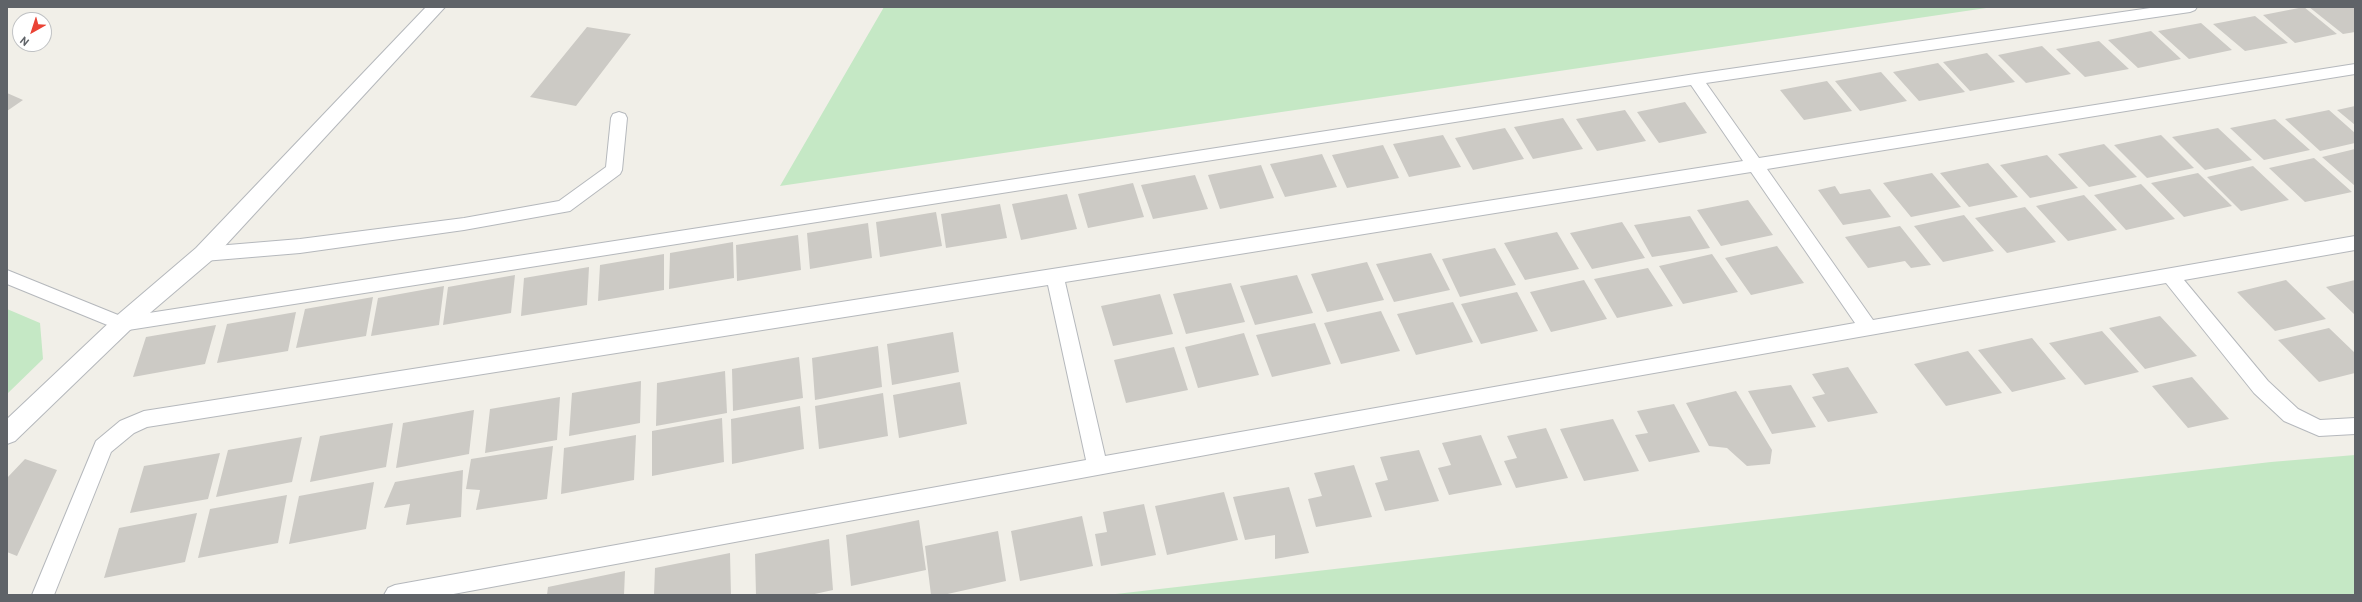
<!DOCTYPE html>
<html>
<head>
<meta charset="utf-8">
<style>
  body { margin:0 }
  #map { position:relative; width:2362px; height:602px; overflow:hidden; background:#f1efe8; font-family:Overpass,sans-serif }
  canvas { display:block }
  .frame { position:absolute; inset:0; border:8px solid #5f6368; pointer-events:none }
  .north { position:absolute; left:12px; top:12px; width:40px; height:40px; box-sizing:border-box; background:#fff; border:1px solid #bfc1c3; border-radius:50%; rotate:219deg; font-size:11px; font-weight:700; line-height:16px; text-align:center; color:#5f6368 }
  .north::after { content:''; display:block; margin:auto; width:14px; height:18px; background:#ea4335; clip-path:polygon(50% 0,100% 100%,50% 72%,0 100%) }
</style>
</head>
<body>
<div id="map">
<canvas width="2362" height="602"></canvas>
<div class="frame"></div>
<div class="north">N</div>
</div>
<script>
const ctx = document.querySelector('canvas').getContext('2d');
ctx.lineJoin = 'round';
function paint(path, color) {
  ctx.fillStyle = color;
  ctx.fill(path, 'evenodd');
}
function toPath(rows) {
  const path = new Path2D();
  for (const r of rows) {
    path.moveTo(r[0], r[1]);
    for (let i = 2; i < r.length; i += 2) path.lineTo(r[i], r[i + 1]);
  }
  return path;
}
function stroke(path, color, width, dash) {
  ctx.strokeStyle = color;
  ctx.lineWidth = width;
  ctx.lineCap = dash ? 'butt' : 'round';
  ctx.setLineDash(dash || []);
  ctx.stroke(path);
}
paint(toPath([
  [884,7,1993,7,780,186],
  [7,309,40,323,43,359,7,394],
  [2355,455,2355,595,1107,595,2271,462]
]), '#c5e8c5');
paint(toPath([
  [2304,7,2337,34,2295,43,2263,15],
  [2309,7,2355,7,2355,32,2343,34],
  [2255,16,2288,43,2245,51,2213,24],
  [2201,23,2232,50,2189,59,2158,31],
  [587,27,631,34,576,106,530,97],
  [2151,31,2181,59,2138,68,2108,40],
  [2099,41,2129,69,2085,77,2056,49],
  [2042,46,2071,74,2026,83,1998,55],
  [1987,53,2015,82,1970,91,1943,62],
  [1938,63,1965,92,1919,101,1893,72],
  [1881,72,1907,101,1860,111,1835,81],
  [1827,81,1852,111,1804,120,1780,90],
  [7,93,23,100,7,111],
  [1685,102,1707,133,1659,143,1637,112],
  [2355,106,2355,125,2337,110],
  [1625,110,1646,141,1597,151,1576,119],
  [2329,110,2355,133,2355,143,2320,151,2285,119],
  [1563,118,1583,149,1533,159,1514,127],
  [2275,119,2310,150,2264,160,2230,128],
  [1505,128,1524,159,1473,170,1455,138],
  [2218,128,2252,160,2205,170,2172,137],
  [1443,135,1461,167,1409,177,1393,144],
  [2161,135,2194,168,2147,178,2114,145],
  [2104,144,2137,177,2089,187,2058,154],
  [1383,145,1399,178,1347,188,1332,155],
  [2355,149,2355,186,2322,157],
  [1322,154,1337,187,1285,197,1270,164],
  [2047,155,2078,188,2030,198,2000,165],
  [2314,158,2352,192,2305,202,2269,168],
  [1988,163,2018,197,1969,207,1940,173],
  [1261,165,1274,198,1220,209,1208,175],
  [2253,166,2289,200,2241,211,2207,177],
  [1932,173,1961,207,1911,217,1883,183],
  [2198,173,2232,206,2184,217,2151,183],
  [1195,175,1208,209,1153,219,1141,185],
  [1133,183,1144,217,1088,228,1078,194],
  [2141,184,2175,219,2126,230,2094,195],
  [1835,186,1840,194,1870,189,1891,217,1843,225,1818,190],
  [1067,194,1077,229,1021,240,1012,204],
  [2084,195,2117,230,2068,241,2036,206],
  [1748,200,1773,235,1721,246,1697,210],
  [1000,204,1007,238,946,248,941,214],
  [2025,207,2056,242,2007,253,1975,218],
  [936,212,942,246,880,257,876,222],
  [1964,215,1994,251,1943,262,1914,226],
  [1690,216,1710,248,1652,257,1634,225],
  [1622,222,1645,258,1592,269,1570,233],
  [868,223,872,258,810,269,807,233],
  [1900,226,1931,265,1911,268,1905,261,1868,268,1845,237],
  [1557,232,1579,269,1525,280,1504,243],
  [798,235,801,270,737,281,736,245],
  [733,242,734,278,669,289,670,253],
  [1777,246,1804,283,1751,295,1725,258],
  [1495,248,1516,285,1460,297,1442,259],
  [1431,253,1450,290,1394,302,1376,264],
  [664,254,664,290,598,301,600,265],
  [1712,254,1738,292,1683,304,1659,266],
  [1367,262,1384,300,1327,312,1311,274],
  [589,267,587,305,521,316,524,278],
  [1648,268,1673,306,1617,318,1594,279],
  [515,275,511,313,443,325,448,287],
  [1297,275,1313,313,1255,325,1240,286],
  [1584,280,1607,319,1551,332,1530,292],
  [2286,280,2326,319,2275,331,2237,292],
  [2355,280,2355,315,2326,287],
  [1231,283,1245,322,1186,334,1173,294],
  [444,286,439,325,371,336,378,298],
  [1517,292,1538,331,1481,344,1461,304],
  [1160,294,1173,334,1113,346,1101,306],
  [373,297,366,336,296,348,305,309],
  [1453,302,1473,342,1416,355,1397,314],
  [1381,311,1400,351,1341,364,1324,323],
  [296,312,288,351,217,363,227,324],
  [2160,316,2197,356,2145,369,2109,328],
  [1315,323,1331,364,1272,377,1256,335],
  [216,325,205,364,133,377,146,337],
  [2329,328,2355,353,2355,373,2319,382,2278,340],
  [2102,331,2139,372,2085,385,2049,343],
  [953,332,959,372,892,385,887,344],
  [1244,333,1259,375,1198,388,1185,347],
  [2032,338,2066,379,2012,392,1978,350],
  [878,346,882,387,815,400,812,358],
  [1174,347,1188,390,1126,403,1114,360],
  [1968,351,2002,393,1946,406,1914,364],
  [799,357,803,398,733,411,732,369],
  [1848,367,1878,413,1828,422,1812,397,1825,394,1812,374],
  [725,371,727,413,656,426,657,383],
  [2192,377,2229,419,2188,428,2152,386],
  [641,381,640,423,569,436,572,393],
  [960,382,967,424,899,438,893,395],
  [1791,385,1816,427,1772,434,1748,391],
  [1736,391,1772,450,1770,464,1747,466,1727,448,1709,446,1686,403],
  [883,393,888,436,819,449,815,406],
  [560,397,557,440,485,453,490,409],
  [1674,404,1700,452,1649,462,1635,435,1648,433,1637,411],
  [800,406,804,449,732,464,731,419],
  [474,410,469,454,396,468,403,423],
  [722,418,724,462,652,476,652,431],
  [1613,419,1639,471,1584,481,1560,429],
  [393,423,386,467,310,482,320,436],
  [1546,428,1568,478,1516,488,1504,461,1517,458,1507,436],
  [636,435,634,480,561,494,564,448],
  [1481,435,1502,485,1449,495,1438,468,1451,465,1442,443],
  [302,437,292,482,216,497,228,450],
  [553,446,547,499,476,510,480,490,466,489,471,459],
  [1419,450,1439,501,1385,511,1375,483,1388,480,1380,457],
  [220,453,208,499,130,513,144,466],
  [25,459,57,470,17,556,7,552,7,478],
  [1354,465,1372,517,1316,527,1308,499,1322,496,1314,473],
  [463,470,461,517,406,525,410,504,384,508,395,482],
  [374,482,366,529,289,544,299,496],
  [1289,487,1309,553,1275,559,1275,535,1245,540,1233,497],
  [1224,492,1238,540,1167,555,1155,506],
  [287,495,278,543,198,558,210,509],
  [1144,504,1156,555,1101,566,1095,534,1107,532,1103,512],
  [197,513,185,562,104,578,119,528],
  [1082,516,1093,566,1020,581,1011,531],
  [919,520,926,570,851,586,846,535],
  [998,531,1006,581,943,595,931,595,925,546],
  [829,539,833,590,810,595,756,595,755,554],
  [730,553,731,595,654,595,655,568],
  [625,571,624,595,547,595,548,587]
]), '#cccac5');
const lane = toPath([
  [2157,7,2197,7,2195,10,2190,12,1706,83,1759,158,2355,64,2355,74,1767,169,1873,320,2355,236,2355,250,2184,280,2268,381,2298,409,2320,420,2355,418,2355,434,2319,436,2284,421,2254,393,2166,283,1563,389,448,595,384,595,388,588,395,585,1086,460,1048,285,147,427,134,433,111,452,54,595,32,595,96,441,120,421,144,411,1743,161,1691,85,122,331,7,284,7,270,123,317,1695,74,2157,7],
  [1751,172,1855,323,1105,456,1065,282,1751,172],
  [619,112,625,114,627,118,622,170,620,174,570,211,464,230,300,253,204,261,198,259,195,254,198,249,204,247,300,239,464,218,559,201,606,167,611,118,613,114,619,112]
]);
const street = toPath([
  [426,7,445,7,212,260,130,330,15,441,7,444,7,419,114,318,196,248,426,7]
]);
stroke(lane, '#b5b8bc', 2);
stroke(street, '#b5b8bc', 2);
paint(lane, '#fff');
paint(street, '#fff');
</script>
</body>
</html>
